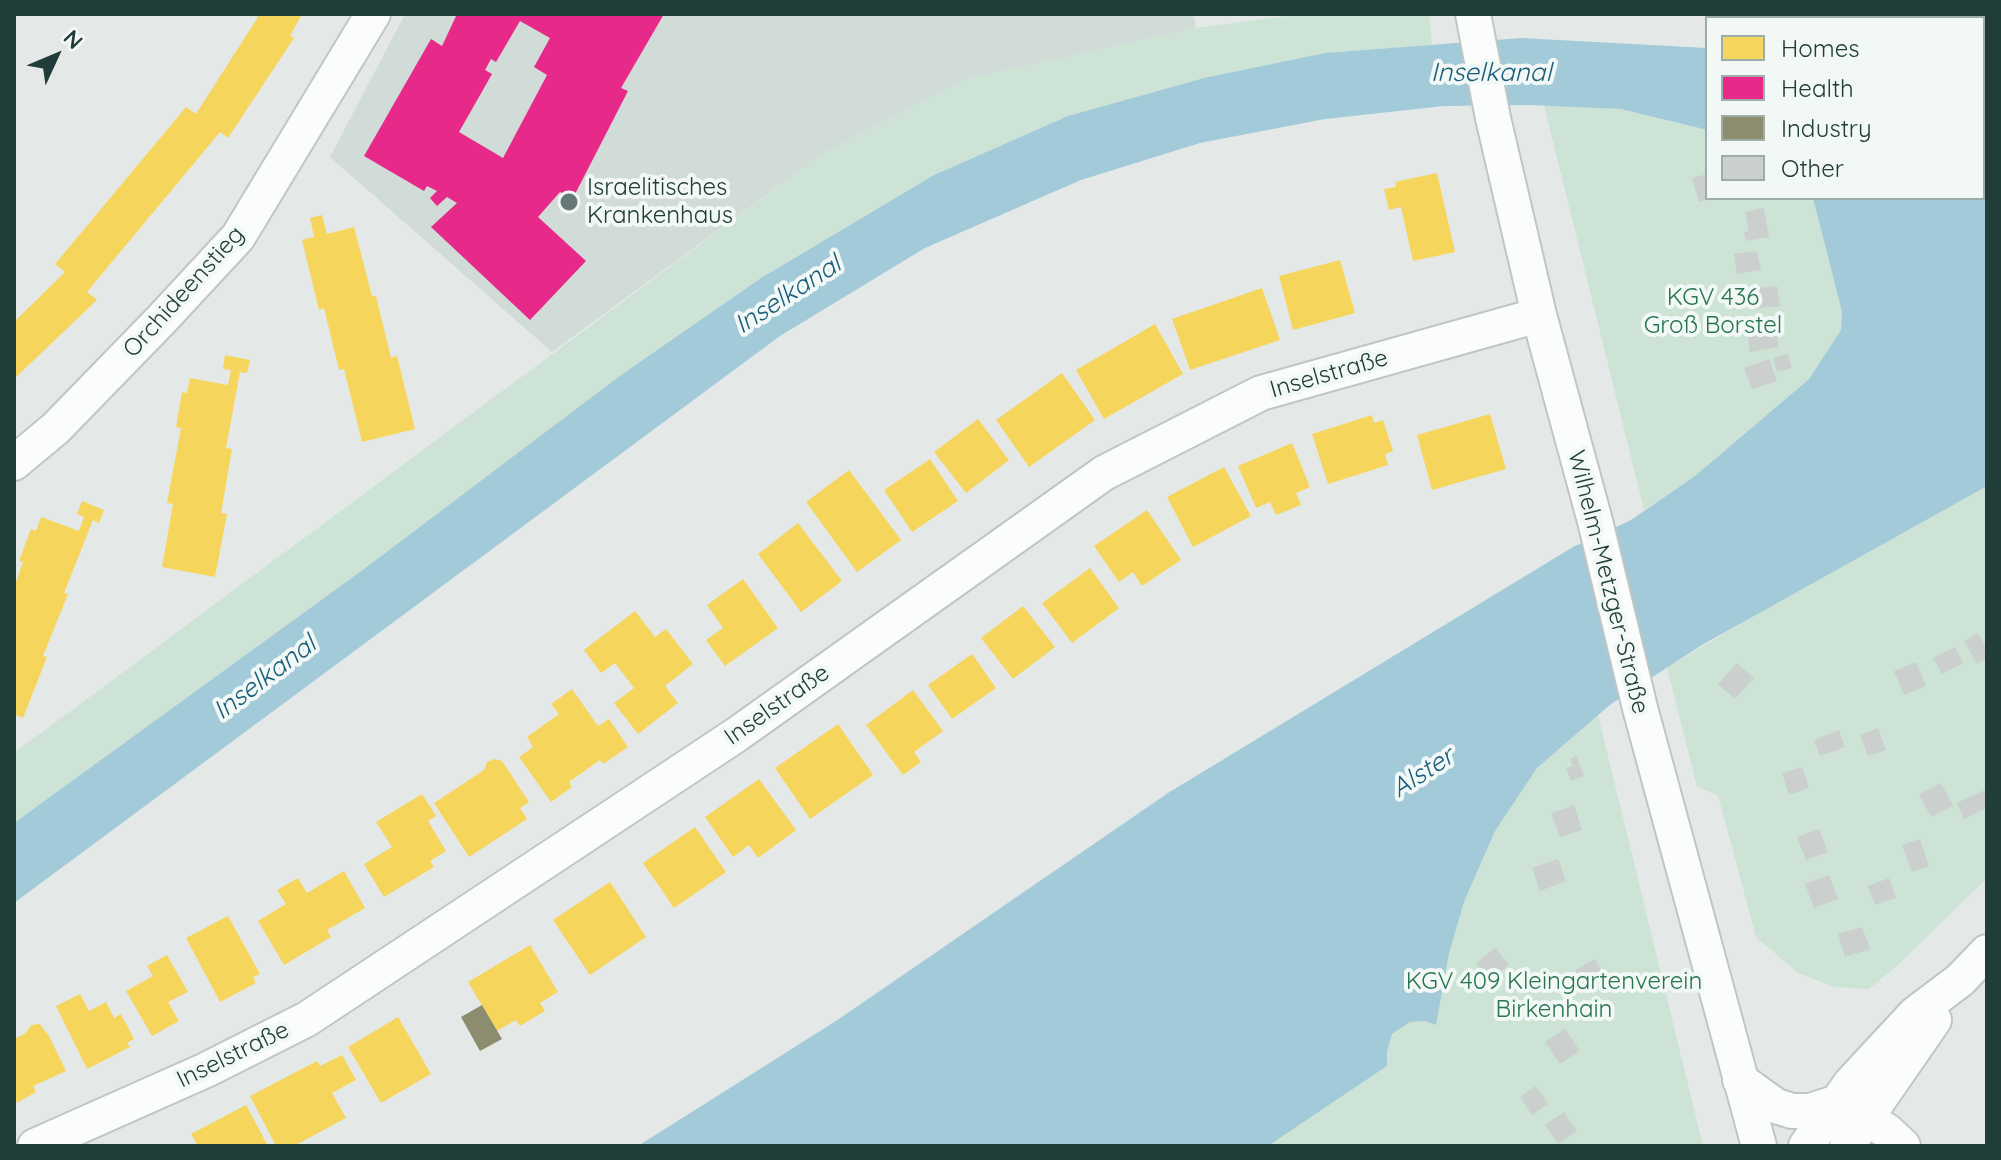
<!DOCTYPE html>
<html>
<head>
<meta charset="utf-8">
<style>
  body { margin:0 }
  #map { position:relative; width:2001px; height:1160px; overflow:hidden; background:#e4e9e8; font-family:Quicksand,sans-serif }
  canvas { display:block }
  .frame { position:absolute; inset:0; border:16px solid #213d39; pointer-events:none }
  .legend { position:absolute; left:1705px; top:16px; width:280px; height:184px; box-sizing:border-box; background:#f1f8f6; border:2px solid #9eadaa; margin:0; padding:10px 14px; list-style:none; font-size:24px; color:#213d39 }
  .legend li { display:flex; align-items:center; gap:16px; height:40px }
  .legend b { width:40px; border:2px solid #9eadaa }
  .north { position:absolute; left:16px; top:16px; width:80px; height:80px; -webkit-text-stroke:6px #f1f8f6; paint-order:stroke; rotate:46deg; font-size:22px; font-weight:700; line-height:32px; text-align:center; color:#213d39 }
  .north::after { content:''; display:block; margin:auto; width:28px; height:36px; background:#213d39; clip-path:polygon(50% 0,100% 100%,50% 72%,0 100%) }
</style>
</head>
<body>
<div id="map">
<canvas width="2001" height="1160"></canvas>
<div class="frame"></div>
<ul class="legend">
<li><b style="height:22px;background:#f6d55c"></b>Homes</li>
<li><b style="height:22px;background:#e7298a"></b>Health</li>
<li><b style="height:22px;background:#8c8c6e"></b>Industry</li>
<li><b style="height:22px;background:#cbd0cf"></b>Other</li>
</ul>
<div class="north">N</div>
</div>
<script>
const ctx = document.querySelector('canvas').getContext('2d');
ctx.lineJoin = 'round';
function paint(path, color) {
  ctx.fillStyle = color;
  ctx.fill(path, 'evenodd');
}
function toPath(rows) {
  const path = new Path2D();
  for (const r of rows) {
    path.moveTo(r[0], r[1]);
    for (let i = 2; i < r.length; i += 2) path.lineTo(r[i], r[i + 1]);
  }
  return path;
}
function stroke(path, color, width, dash) {
  ctx.strokeStyle = color;
  ctx.lineWidth = width;
  ctx.lineCap = dash ? 'butt' : 'round';
  ctx.setLineDash(dash || []);
  ctx.stroke(path);
}
function write(font, color, halo, rows, align = 'center') {
  ctx.font = font + ' Quicksand,sans-serif';
  ctx.lineWidth = 8;
  ctx.setLineDash([]);
  ctx.textBaseline = 'middle';
  ctx.strokeStyle = halo;
  ctx.fillStyle = color;
  for (const [text, x, y, turn = 0] of rows) {
    ctx.save();
    ctx.translate(x, y);
    ctx.rotate((+turn || 0) * Math.PI / 180);
    ctx.textAlign = isNaN(turn) ? turn : align;
    if (halo) ctx.strokeText(text, 0, 0);
    ctx.fillText(text, 0, 0);
    ctx.restore();
  }
}
paint(toPath([
  [405,14,1193,14,1196,28,967,79,825,152,552,352,330,157]
]), '#d1dbd8');
paint(toPath([
  [1302,14,1429,14,1432,45,1325,53,1204,78,1068,116,934,175,761,278,621,375,364,569,14,823,14,753,825,152,967,79,1196,28],
  [1544,105,1621,109,1707,130,1707,198,1813,198,1842,312,1841,330,1809,379,1695,476,1644,510],
  [1987,486,1987,878,1899,964,1869,989,1835,987,1798,973,1756,937,1718,795,1697,787,1667,668,1773,604],
  [1598,715,1703,1146,1268,1146,1387,1066,1387,1052,1392,1034,1409,1022,1425,1021,1464,902,1495,831,1537,768]
]), '#cce3d6');
paint(toPath([
  [1521,38,1707,48,1707,130,1621,109,1528,105,1444,106,1325,119,1200,143,1081,180,925,248,780,336,14,903,14,823,364,569,621,375,761,278,934,175,1068,116,1204,78,1325,53],
  [1987,57,1987,486,1702,645,1611,704,1537,768,1495,831,1464,902,1449,953,1436,1025,1425,1021,1410,1022,1392,1034,1387,1052,1387,1066,1268,1146,638,1146,836,1021,1168,793,1573,547,1631,520,1695,476,1809,379,1841,330,1842,312,1813,198,1983,198,1983,58]
]), '#a3cad9');
paint(toPath([
  [254,14,302,14,290,36,294,38,228,138,220,132,87,292,97,300,14,379,14,322,65,272,55,264,186,107,196,114,258,17],
  [1437,173,1455,252,1413,261,1401,207,1389,210,1384,189,1396,187,1395,182],
  [322,215,327,234,354,227,372,296,376,296,391,358,397,356,415,429,362,442,344,369,339,370,324,308,319,310,302,240,314,237,310,218],
  [1340,260,1355,313,1293,330,1279,276],
  [1262,288,1280,340,1190,370,1172,319],
  [1155,324,1183,374,1104,419,1076,370],
  [225,355,250,360,247,373,240,372,226,448,232,449,221,513,227,514,215,577,162,567,173,504,167,503,181,428,176,427,182,392,187,393,190,378,228,385,231,370,223,369],
  [1062,373,1095,420,1029,467,996,420],
  [1490,414,1506,469,1432,490,1417,435],
  [1372,415,1374,423,1383,420,1393,451,1385,454,1388,465,1328,484,1312,434],
  [978,419,1009,460,966,493,934,452],
  [1292,443,1310,487,1296,493,1301,505,1276,515,1270,502,1256,508,1238,466],
  [930,459,958,501,912,532,884,490],
  [1224,467,1251,516,1193,547,1167,497],
  [849,470,901,540,857,572,806,502],
  [82,501,104,510,99,523,93,520,64,593,68,594,43,656,47,657,23,718,14,714,14,587,23,562,19,561,31,529,36,531,41,517,79,531,84,517,77,514],
  [1147,510,1181,560,1142,586,1133,572,1119,582,1094,546],
  [798,523,842,581,801,612,758,554],
  [1090,568,1119,608,1072,643,1042,603],
  [743,579,778,628,725,666,706,640,723,628,707,605],
  [1023,606,1055,647,1013,679,981,638],
  [635,611,655,637,666,629,693,664,665,686,678,703,638,734,614,703,634,688,615,663,601,673,584,650],
  [972,654,996,688,952,719,928,685],
  [572,689,598,726,609,719,628,747,603,764,600,760,569,782,572,787,551,802,519,757,533,747,527,737,559,714,551,704],
  [913,690,943,731,914,752,921,762,903,775,866,725],
  [838,724,873,775,810,819,775,768],
  [495,759,502,761,529,802,520,808,527,819,469,857,434,803,484,770,487,762],
  [759,779,796,830,758,858,749,845,733,857,705,817],
  [422,794,436,816,428,821,446,851,430,861,434,867,384,897,364,864,392,847,376,822],
  [695,827,726,872,674,908,643,863],
  [344,871,365,908,327,930,331,937,284,965,258,921,286,904,277,890,298,878,307,893],
  [610,882,646,937,590,975,553,920],
  [228,916,260,974,253,977,256,983,220,1002,186,938],
  [530,945,558,992,540,1003,545,1011,520,1026,516,1020,497,1031,468,982],
  [167,955,188,992,168,1002,179,1021,152,1036,126,991,153,976,147,966],
  [80,994,89,1011,106,1002,114,1018,121,1014,134,1039,127,1043,130,1047,87,1069,56,1006],
  [398,1017,431,1074,381,1103,348,1047],
  [40,1024,49,1036,66,1071,33,1086,36,1092,17,1103,14,1096,14,1039,26,1033,31,1025],
  [342,1055,356,1080,332,1093,346,1118,294,1146,276,1146,250,1096,317,1061,320,1066],
  [246,1105,268,1146,198,1146,191,1134]
]), '#f6d55c');
paint(toPath([
  [457,14,664,14,621,88,628,91,573,198,560,192,538,217,586,261,530,320,431,227,457,203,447,197,437,206,430,198,437,191,427,186,424,191,364,156,431,39,442,46],
  [520,21,550,38,534,67,547,75,503,158,459,132,492,74,485,70,491,59,496,62]
]), '#e7298a');
paint(toPath([
  [482,1005,502,1039,480,1051,461,1017]
]), '#8c8c6e');
paint(toPath([
  [1707,174,1707,200,1699,202,1692,178],
  [1764,208,1769,237,1746,241,1744,232,1749,231,1745,212],
  [1757,251,1761,270,1737,274,1734,254],
  [1777,286,1780,306,1753,309,1750,289],
  [1775,327,1779,347,1750,352,1747,333],
  [1788,354,1792,368,1777,372,1773,358],
  [1769,359,1777,381,1752,389,1744,368],
  [1978,633,1987,650,1987,658,1977,664,1964,641],
  [1955,647,1963,663,1942,674,1933,658],
  [1916,662,1926,686,1904,695,1894,671],
  [1737,663,1754,678,1735,699,1718,684],
  [1878,728,1886,750,1868,756,1860,735],
  [1839,730,1845,747,1820,756,1814,740],
  [1576,756,1584,776,1571,781,1566,768,1573,766,1570,759],
  [1802,767,1809,788,1789,795,1782,773],
  [1941,783,1953,806,1931,817,1919,794],
  [1987,789,1987,808,1964,819,1957,803],
  [1574,805,1582,830,1560,837,1551,813],
  [1819,829,1828,852,1806,860,1797,837],
  [1920,839,1929,866,1912,872,1902,845],
  [1558,859,1566,881,1540,891,1532,868],
  [1829,875,1838,899,1814,908,1805,884],
  [1889,878,1896,898,1875,905,1868,886],
  [1862,927,1870,949,1845,957,1838,934],
  [1495,948,1509,965,1490,980,1476,963],
  [1595,959,1606,978,1586,989,1575,970],
  [1565,1029,1580,1051,1560,1064,1545,1042],
  [1536,1086,1548,1104,1532,1115,1520,1097],
  [1564,1112,1577,1131,1558,1144,1545,1125]
]), '#cbd0cf');
const street = toPath([
  [1473,14,1493,118,1539,315,1595,521,1640,708,1759,1146],
  [14,463,56,428,161,320,238,237,373,14],
  [1740,1080,1776,1106,1792,1111,1810,1111,1835,1103],
  [1865,1118,1887,1131,1903,1146],
  [35,1146,206,1070,307,1019,736,735,1104,473,1261,393,1539,315],
  [1806,1146,1851,1083,1915,1014,1960,980,1987,952],
  [1847,1146,1934,1020]
]);
stroke(street, '#c1c6c5', 38);
stroke(street, '#fbfcfc', 34);
for (const [x, y, r, color] of [
  [569,202,10,"#657976"]
]) {
  const dot = new Path2D();
  dot.arc(x, y, r, 0, 2 * Math.PI);
  ctx.fillStyle = color;
  ctx.fill(dot);
  stroke(dot, '#f1f8f6', 3);
}
write('24px', '#213d39', '#f1f8f6', [
  ["Israelitisches",587,188],
  ["Krankenhaus",587,216]
], 'left');
write('24px', '#213d39', '#f1f8f6', [
  ["Orchideenstieg",184,292,-48],
  ["Inselstraße",1329,374,-16],
  ["Wilhelm-Metzger-Straße",1608,582,76],
  ["Inselstraße",777,705,-35],
  ["Inselstraße",233,1055,-26]
]);
write('24px', '#2a7551', '#f1f8f6', [
  ["KGV 436",1713,298],
  ["Groß Borstel",1713,326],
  ["KGV 409 Kleingartenverein",1554,982],
  ["Birkenhain",1554,1010]
]);
write('italic 26px', '#195d7b', '#f1f8f6', [
  ["Inselkanal",1491,73],
  ["Inselkanal",788,295,-33],
  ["Inselkanal",265,678,-37],
  ["Alster",1423,773,-33]
]);
</script>
</body>
</html>
